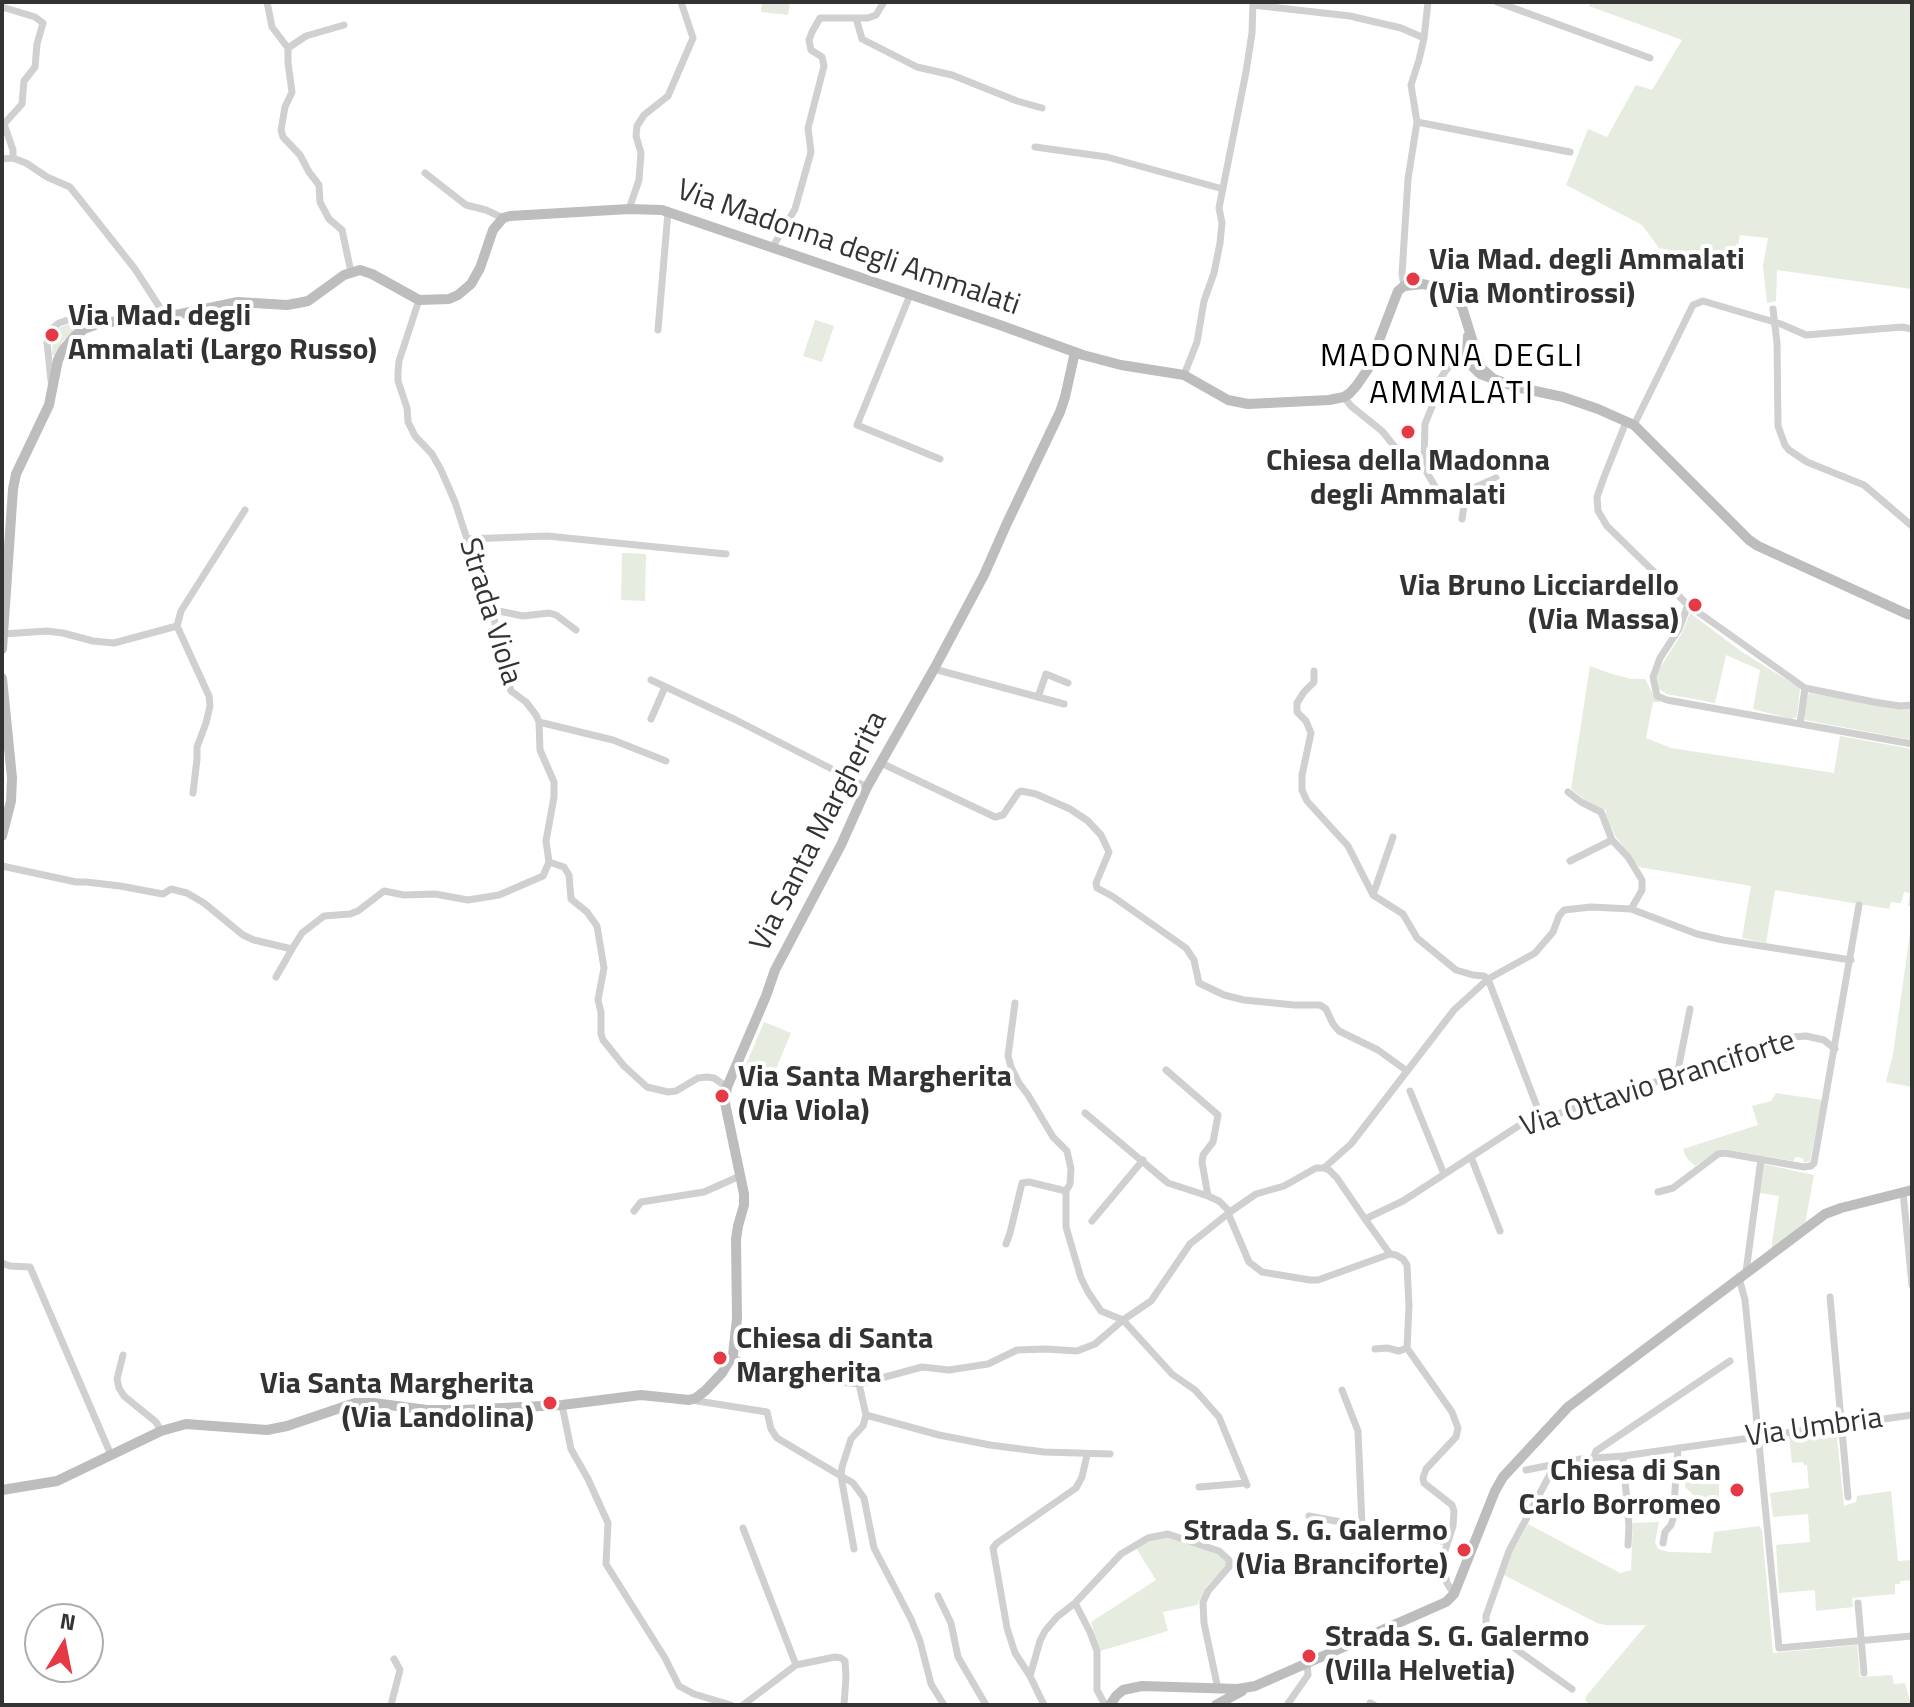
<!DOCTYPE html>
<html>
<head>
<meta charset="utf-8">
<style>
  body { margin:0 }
  #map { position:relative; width:1914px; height:1707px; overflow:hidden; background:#fff; font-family:"Titillium Web",sans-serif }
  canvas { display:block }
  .frame { position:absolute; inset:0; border:4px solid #333; pointer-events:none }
  .north { position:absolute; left:24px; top:1603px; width:80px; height:80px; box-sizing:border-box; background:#fff; border:2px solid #adadad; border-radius:50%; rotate:10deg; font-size:22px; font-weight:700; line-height:32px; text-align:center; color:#333 }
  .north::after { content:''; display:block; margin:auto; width:28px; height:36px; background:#e63946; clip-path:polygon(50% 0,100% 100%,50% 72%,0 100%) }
</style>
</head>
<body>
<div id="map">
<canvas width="1914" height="1707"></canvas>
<div class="frame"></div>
<div class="north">N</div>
</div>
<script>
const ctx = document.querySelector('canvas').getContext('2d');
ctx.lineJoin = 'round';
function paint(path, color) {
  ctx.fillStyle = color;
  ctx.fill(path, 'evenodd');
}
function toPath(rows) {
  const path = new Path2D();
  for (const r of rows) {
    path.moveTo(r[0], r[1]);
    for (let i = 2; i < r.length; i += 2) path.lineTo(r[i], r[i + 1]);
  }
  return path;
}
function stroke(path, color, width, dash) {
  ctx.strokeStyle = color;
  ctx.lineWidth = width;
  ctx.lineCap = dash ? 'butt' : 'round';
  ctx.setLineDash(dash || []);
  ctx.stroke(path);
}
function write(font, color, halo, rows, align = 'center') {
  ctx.font = font + ' "Titillium Web",sans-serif';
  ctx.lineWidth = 8;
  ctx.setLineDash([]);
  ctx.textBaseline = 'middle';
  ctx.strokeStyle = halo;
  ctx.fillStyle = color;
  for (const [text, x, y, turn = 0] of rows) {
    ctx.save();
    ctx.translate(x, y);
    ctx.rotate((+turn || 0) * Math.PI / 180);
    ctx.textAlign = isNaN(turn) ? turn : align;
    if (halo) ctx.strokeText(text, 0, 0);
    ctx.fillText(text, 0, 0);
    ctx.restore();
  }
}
paint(toPath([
  [762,2,790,2,788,15,761,12],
  [1591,2,1912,2,1912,289,1777,270,1776,301,1767,303,1763,266,1768,238,1740,235,1735,263,1659,248,1642,225,1566,185,1588,129,1607,137,1636,85,1652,90,1682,40,1589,6],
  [815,320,834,326,822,362,803,356],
  [86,322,86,324,75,331,63,341,55,356,52,355,53,338,59,328,71,323],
  [622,553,646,554,645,601,621,600],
  [1690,613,1742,652,1800,688,1797,717,1791,719,1753,709,1760,670,1726,655,1715,703,1667,694,1659,689,1657,676,1660,668,1682,633],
  [1590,666,1612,674,1631,679,1645,679,1655,698,1661,702,1653,702,1646,738,1671,748,1834,773,1840,736,1912,749,1912,906,1908,906,1910,893,1904,892,1901,903,1891,902,1889,909,1775,890,1766,943,1742,938,1751,886,1639,867,1616,837,1605,815,1606,811,1584,799,1571,789],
  [1810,693,1874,704,1912,707,1912,740,1805,720,1803,715,1807,695],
  [1912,919,1912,1087,1886,1082,1893,1054],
  [764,1022,791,1033,770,1083,743,1072],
  [1776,1093,1822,1100,1810,1161,1804,1163,1803,1158,1796,1157,1793,1161,1724,1149,1717,1151,1695,1166,1686,1157,1683,1149,1758,1125,1752,1106,1771,1101],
  [1763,1164,1814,1175,1805,1224,1771,1249,1779,1196,1759,1193],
  [1836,1428,1844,1506,1856,1502,1857,1496,1891,1491,1898,1561,1912,1560,1912,1580,1900,1581,1900,1584,1895,1584,1895,1594,1852,1598,1853,1607,1816,1611,1815,1590,1779,1593,1776,1545,1810,1542,1808,1514,1773,1517,1770,1493,1809,1488,1807,1465,1804,1465,1803,1462,1792,1463,1789,1436],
  [1719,1472,1719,1507,1716,1509,1697,1506,1696,1497,1685,1487,1685,1474],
  [1659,1522,1655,1542,1658,1549,1669,1552,1711,1553,1714,1532,1759,1526,1762,1530,1773,1653,1857,1645,1860,1677,1892,1675,1894,1684,1905,1683,1911,1705,1589,1705,1585,1700,1587,1695,1646,1625,1605,1625,1597,1623,1504,1575,1511,1555,1528,1524,1620,1573,1631,1570,1633,1523],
  [1168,1537,1219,1554,1226,1560,1227,1565,1206,1587,1197,1605,1163,1612,1168,1631,1100,1651,1091,1622,1156,1580,1136,1548,1148,1542]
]), '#e6ecdf');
stroke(toPath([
  [267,2,272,27,288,48,288,63,292,92,285,107,281,130,283,137,300,155,309,172,319,185,320,202,329,219,342,230,351,272],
  [1497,2,1650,58],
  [1253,5,1350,16,1401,28,1424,38],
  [2,7,35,17,43,23,37,44,35,67,24,81,22,104,4,124,13,150,13,158],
  [856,18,862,39,917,67,952,75,1017,101,1042,108],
  [288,48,306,36,344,25],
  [1417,122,1570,152],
  [1035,147,1107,157,1223,189],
  [2,159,13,158,26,163,47,177,70,187,135,269,166,317],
  [425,173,466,205,486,210,503,218],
  [629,209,639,180,641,153,636,136,637,126,644,115,668,96,693,38,681,2],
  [772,248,795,209,811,152,808,128,824,66,822,57,811,50,809,40,812,32,820,18,868,18,876,15,884,2],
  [1404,286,1402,274,1408,179,1417,122,1411,85,1419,60,1424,38,1428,2],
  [910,295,857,425,940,459],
  [419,300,399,361,398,372,398,381,407,408,408,422,415,436,432,454,441,470,455,502,467,539,474,548,473,579,490,595,499,646,511,691,526,702,536,715,539,722,540,750,554,782,554,797,546,841,549,862,564,867,569,875,571,899,587,912,597,926,604,968,598,1000,601,1012,601,1034,603,1040,624,1066,647,1087,668,1092,676,1091,698,1078,707,1077,714,1078,727,1087],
  [1773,309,1777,343,1778,426,1785,445,1789,450,1807,462,1864,485,1912,526],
  [658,330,668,212],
  [1467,346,1454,359,1440,379,1435,399,1425,424,1424,461,1426,471,1436,488,1449,497,1460,495,1467,491,1496,478],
  [1184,375,1197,342,1204,301,1214,273,1220,243,1222,223,1219,208,1246,72,1252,33,1253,2],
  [51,381,47,342,54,327,59,323,71,319,104,320],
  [1344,397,1351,406,1382,431,1395,447,1413,462],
  [1626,422,1604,477,1597,497,1598,511,1607,526,1688,605,1805,688,1874,702,1900,706,1912,705],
  [1634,425,1693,305,1703,301,1781,324,1806,335,1902,327,1912,329],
  [1460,495,1463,499,1464,506,1462,519],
  [467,539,547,536,726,554],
  [1688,605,1679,629,1660,658,1653,677,1657,696,1667,700,1912,744],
  [494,610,523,616,549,613,556,615,576,630],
  [3,634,47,631,63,633,93,641,114,643,177,626],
  [934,669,1064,704],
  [1314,671,1314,682,1304,692,1297,703,1297,712,1306,721,1311,733,1302,775,1302,790,1307,801,1348,846,1373,895,1403,914,1417,938,1456,970,1473,975,1484,976,1488,979,1541,1117],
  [651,680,736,720,867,787],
  [1038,697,1046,674,1068,683],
  [651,719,665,687],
  [539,722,613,740,666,761],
  [1800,724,1805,688],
  [881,763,995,817,1003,815,1018,793,1021,791,1036,794,1070,809,1088,821,1101,835,1109,852,1096,883,1097,888,1112,896,1186,948,1194,960,1199,983,1224,995,1244,1000,1294,1005,1320,1005,1326,1009,1333,1024,1339,1031,1378,1050,1407,1071],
  [1568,792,1581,802,1601,812,1612,840,1628,857,1642,880,1642,890,1631,909],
  [193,793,197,759,197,747,206,723,210,706,209,696,177,626,181,611,245,510],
  [1570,861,1612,840],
  [2,866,76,882,86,882,120,886,163,894,171,889,187,893,204,903,243,935,254,940,292,949,302,933,324,916,350,914,358,911,384,891,404,895,435,894,468,900,499,895,543,876,549,862],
  [1373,895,1393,837],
  [276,977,292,949],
  [1015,1003,1008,1056,1011,1067,1019,1083,1028,1095,1053,1137,1067,1151,1071,1169,1070,1184,1066,1191,1066,1227,1081,1278,1088,1292,1101,1311,1123,1320,1172,1374,1195,1390,1219,1417,1247,1485],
  [1166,1070,1218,1115,1213,1142,1203,1155,1202,1162,1208,1196],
  [1677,1075,1690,1009],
  [1410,1091,1444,1174],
  [1085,1113,1168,1183,1208,1196,1219,1201,1230,1212],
  [1471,1157,1500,1231],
  [1324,1168,1329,1170,1337,1178,1365,1219],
  [1658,1192,1673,1188,1718,1154,1725,1153,1804,1167,1811,1166,1814,1163,1859,905],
  [1903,1192,1912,1285],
  [634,1211,641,1202,704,1192,740,1176],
  [1228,1213,1249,1262,1262,1272,1310,1280,1318,1280,1390,1254],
  [1092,1221,1143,1160],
  [1006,1244,1010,1233,1022,1183,1029,1182,1066,1191],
  [2,1263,10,1266,30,1267,111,1455],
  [1746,1272,1761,1159],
  [1739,1278,1745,1300,1779,1648,1912,1636],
  [1830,1297,1848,1497],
  [1375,1349,1387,1348,1399,1351,1407,1348],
  [123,1355,117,1379,119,1388,124,1396,156,1422,161,1431],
  [738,1360,749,1367,799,1382,830,1381,859,1384,922,1367,949,1370,988,1364,1017,1350,1046,1349,1077,1351,1095,1344,1123,1320,1151,1301,1190,1244,1230,1212,1256,1194,1284,1186,1316,1168,1324,1168,1351,1144,1454,1010,1488,979,1535,953,1553,932,1559,916,1564,910,1591,907,1631,909,1697,934,1723,940,1851,960],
  [859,1384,866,1415,863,1426,851,1439,842,1467,841,1476,853,1483,864,1498,874,1548,911,1619,920,1641,931,1684,944,1705],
  [1342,1390,1358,1431,1362,1525],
  [691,1400,767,1412,771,1429,777,1438,841,1476,854,1549],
  [562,1405,571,1449,588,1479,608,1523,606,1564,665,1658,679,1686,694,1694,731,1705],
  [866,1415,939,1435,990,1445,1044,1452,1110,1454],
  [1623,1456,1629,1526,1628,1545],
  [1594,1457,1596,1451,1730,1361],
  [1555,1465,1509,1551,1486,1616,1486,1623,1489,1630,1572,1689],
  [1526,1470,1581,1459,1623,1456,1912,1415],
  [1199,1487,1246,1483],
  [1309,1516,1447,1542],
  [743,1528,796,1665],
  [1663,1543,1665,1532,1671,1525,1673,1519,1678,1448],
  [1454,1594,1447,1583,1443,1565,1443,1557,1453,1526,1454,1511,1452,1505,1424,1483,1423,1478,1426,1469,1456,1437,1458,1428,1452,1412,1407,1348,1409,1306,1407,1265,1403,1259,1396,1255,1390,1254,1365,1219,1403,1201,1523,1123,1541,1117,1551,1116,1792,1037,1806,1036,1824,1040,1835,1049],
  [938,1596,951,1623,958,1657,986,1705],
  [1075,1603,1090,1632,1097,1651,1097,1690,1105,1705],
  [1858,1603,1864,1673],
  [1030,1676,1040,1641,1045,1631,1057,1617,1075,1603,1121,1554,1148,1538,1168,1534,1219,1551,1229,1560,1229,1567,1208,1591,1203,1602,1204,1623,1218,1689],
  [1370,1703,1374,1705],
  [391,1705,400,1670,394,1659],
  [743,1705,796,1665,835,1657,841,1658,845,1661,846,1677,844,1705],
  [1044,1705,1030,1676,1015,1653,1007,1628,993,1548,997,1543,1076,1488,1082,1477,1087,1455],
  [1287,1705,1308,1675,1307,1662]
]), '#d0d0d0', 7);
stroke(toPath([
  [1468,336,1467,355,1470,364,1480,374,1516,387,1563,397,1598,409,1634,425,1749,540,1758,546,1907,614,1912,615],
  [2,649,13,489,16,474,49,405,58,360,63,350,75,336,84,329,97,324,118,321,166,317,238,302,287,305,298,303,308,301,344,275,360,270,372,274,419,300,449,299,458,295,471,284,480,268,493,230,503,218,510,216,629,209,662,210,997,324,1083,355,1121,365,1184,375,1228,400,1248,404,1329,400,1344,397,1350,393,1357,385,1368,369,1398,291,1404,286,1423,284,1446,290,1457,300,1462,307,1481,368,1496,381],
  [2,678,12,778,11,801,2,836],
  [2,1490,57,1481,161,1431,186,1424,267,1430,287,1426,355,1403,374,1403,427,1410,463,1410,562,1405,641,1395,689,1400,696,1398,706,1390,722,1373,733,1355,737,1318,736,1239,738,1226,744,1205,744,1194,725,1103,727,1087,766,996,775,970,841,845,867,787,934,669,984,575,1007,523,1060,412,1065,397,1075,352],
  [1110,1705,1116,1696,1123,1690,1142,1686,1238,1689,1255,1686,1446,1602,1454,1594,1495,1491,1503,1477,1568,1407,1825,1214,1841,1208,1912,1190],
  [1216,1705,1242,1691]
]), '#bdbdbd', 10);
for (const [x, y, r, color] of [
  [1413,279,8,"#e63946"],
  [52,335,8,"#e63946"],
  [1408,432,8,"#e63946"],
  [1695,605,8,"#e63946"],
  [722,1096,8,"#e63946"],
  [720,1358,8,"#e63946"],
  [550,1403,8,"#e63946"],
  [1737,1490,8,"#e63946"],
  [1464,1550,8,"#e63946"],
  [1309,1656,8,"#e63946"]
]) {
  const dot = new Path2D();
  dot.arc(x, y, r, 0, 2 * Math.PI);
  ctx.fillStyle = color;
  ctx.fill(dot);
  stroke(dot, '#fff', 3);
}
write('30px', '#333', '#fff', [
  ["Via Madonna degli Ammalati",848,249,19],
  ["Strada Viola",489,612,73],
  ["Via Santa Margherita",820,832,-63],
  ["Via Ottavio Branciforte",1658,1085,-18],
  ["Via Umbria",1814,1429,-8]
]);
write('bold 30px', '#333', '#fff', [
  ["Via Mad. degli Ammalati",1429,262],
  ["(Via Montirossi)",1429,296],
  ["Via Mad. degli",68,318],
  ["Ammalati (Largo Russo)",68,352],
  ["Chiesa della Madonna",1408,463,"center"],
  ["degli Ammalati",1408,497,"center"],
  ["Via Bruno Licciardello",1679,588,"right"],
  ["(Via Massa)",1679,622,"right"],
  ["Via Santa Margherita",738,1079],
  ["(Via Viola)",738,1113],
  ["Chiesa di Santa",736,1341],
  ["Margherita",736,1375],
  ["Via Santa Margherita",534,1386,"right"],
  ["(Via Landolina)",534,1420,"right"],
  ["Chiesa di San",1721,1473,"right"],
  ["Carlo Borromeo",1721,1507,"right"],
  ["Strada S. G. Galermo",1448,1533,"right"],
  ["(Via Branciforte)",1448,1567,"right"],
  ["Strada S. G. Galermo",1325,1639],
  ["(Villa Helvetia)",1325,1673]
], 'left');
ctx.letterSpacing = '2px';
write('32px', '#000', '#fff', [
  ["MADONNA DEGLI",1452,358],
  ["AMMALATI",1452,395]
]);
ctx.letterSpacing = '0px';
</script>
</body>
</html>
